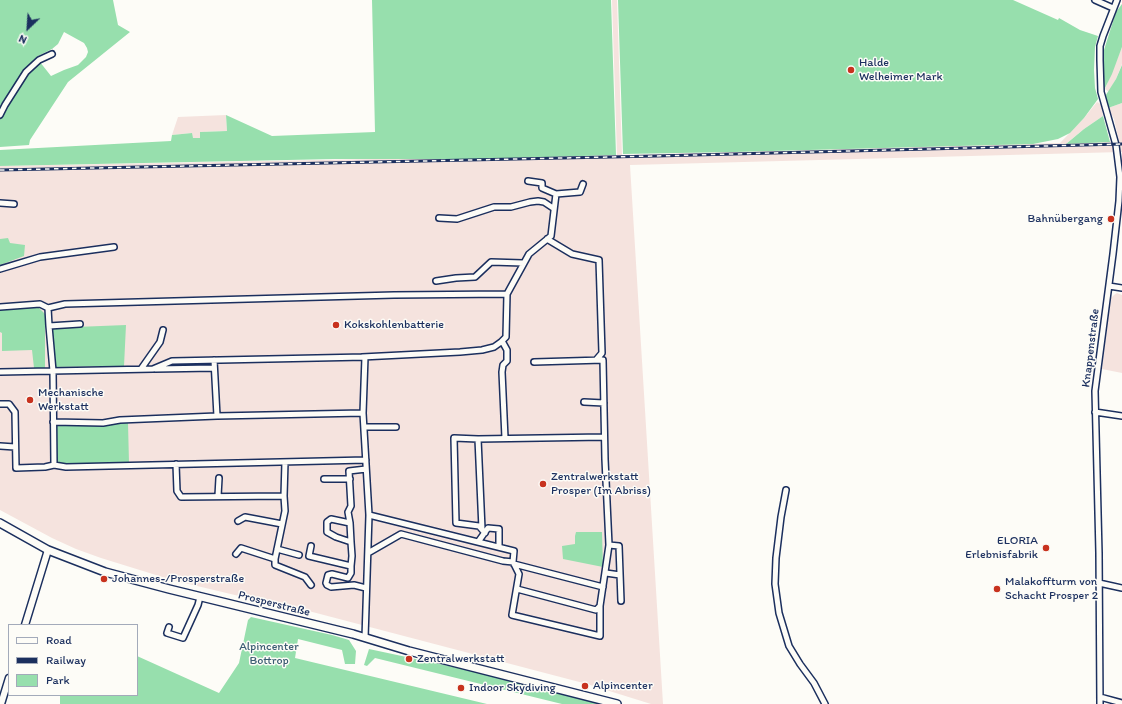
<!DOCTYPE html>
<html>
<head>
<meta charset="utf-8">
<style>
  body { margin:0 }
  #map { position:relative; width:1122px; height:704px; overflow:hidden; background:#fdfcf7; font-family:Itim,sans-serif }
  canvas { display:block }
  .legend { position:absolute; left:8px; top:624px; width:130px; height:72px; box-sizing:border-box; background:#fdfcf7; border:1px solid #a3aaba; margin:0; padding:5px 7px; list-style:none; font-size:12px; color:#1b2f5e }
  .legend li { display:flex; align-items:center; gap:8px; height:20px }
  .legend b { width:20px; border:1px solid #a3aaba }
  .north { position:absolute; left:8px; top:8px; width:40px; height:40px; -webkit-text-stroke:3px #fdfcf7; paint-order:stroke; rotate:205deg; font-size:11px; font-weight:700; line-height:16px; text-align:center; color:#1b2f5e }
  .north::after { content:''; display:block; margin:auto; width:14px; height:18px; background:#1b2f5e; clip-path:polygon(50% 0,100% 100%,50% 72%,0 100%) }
</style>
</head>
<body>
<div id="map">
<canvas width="1122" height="704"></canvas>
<ul class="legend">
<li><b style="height:5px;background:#fdfcf7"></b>Road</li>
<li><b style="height:5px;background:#1b2f5e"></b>Railway</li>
<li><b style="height:11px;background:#97dfad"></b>Park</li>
</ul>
<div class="north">N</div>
</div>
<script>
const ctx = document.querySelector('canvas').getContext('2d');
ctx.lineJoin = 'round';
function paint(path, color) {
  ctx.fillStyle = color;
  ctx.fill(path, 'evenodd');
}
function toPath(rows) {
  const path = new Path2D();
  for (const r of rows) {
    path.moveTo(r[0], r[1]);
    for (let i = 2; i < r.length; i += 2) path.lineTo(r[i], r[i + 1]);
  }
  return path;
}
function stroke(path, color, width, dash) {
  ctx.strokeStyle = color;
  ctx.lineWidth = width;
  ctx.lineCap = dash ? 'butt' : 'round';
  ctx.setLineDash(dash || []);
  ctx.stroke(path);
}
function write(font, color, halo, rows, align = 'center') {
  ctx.font = font + ' Itim,sans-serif';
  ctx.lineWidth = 3;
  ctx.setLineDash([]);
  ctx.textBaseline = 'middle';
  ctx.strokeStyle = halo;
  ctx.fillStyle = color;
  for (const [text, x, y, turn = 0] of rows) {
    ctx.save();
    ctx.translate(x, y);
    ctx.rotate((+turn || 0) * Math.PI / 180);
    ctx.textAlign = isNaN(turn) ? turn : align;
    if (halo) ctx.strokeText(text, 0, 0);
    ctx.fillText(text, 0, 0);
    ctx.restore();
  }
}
paint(toPath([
  [612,0,617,0,622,155,1060,143,1084,118,1097,102,1101,104,1103,116,1084,129,1067,143,1119,141,1114,119,1108,108,1122,103,1122,152,630,165,663,704,651,704,587,684,301,609,260,601,172,580,101,558,76,549,52,538,0,510,0,166,377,159,480,159,617,155],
  [1122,47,1122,64,1116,79,1109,92,1105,89],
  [226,115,227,131,200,132,200,138,192,138,192,133,172,135,178,117],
  [1117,293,1122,295,1122,373,1102,369,1111,298,1114,295]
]), '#f5e3de');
paint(toPath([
  [0,0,113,0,118,25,130,32,68,82,30,140,29,145,0,147],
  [64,32,84,43,87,48,88,52,86,57,78,65,64,70,51,76,36,57,52,49,58,44],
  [372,0,611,0,616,155,480,159,335,159,0,166,0,150,171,141,172,135,192,133,193,138,200,138,200,132,227,131,226,115,272,136,375,132],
  [618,0,1013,0,1058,20,1059,18,1080,30,1098,36,1095,47,1094,70,1095,88,1098,99,1084,118,1070,133,1058,139,1033,144,734,152,623,154],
  [1122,4,1122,47,1112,74,1103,92,1102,66,1104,50,1116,12],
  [1122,65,1122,103,1108,108,1104,98,1116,79],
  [1103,116,1110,142,1066,144,1084,129],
  [8,238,10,243,25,245,24,256,0,265,0,239],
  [37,306,45,314,45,368,34,368,32,350,2,351,2,333,0,332,0,309],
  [126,325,124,366,53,367,51,328],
  [128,423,129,463,56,463,54,426],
  [576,532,602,532,603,567,563,559,562,546,575,544,575,536],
  [251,617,332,635,349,640,356,651,355,664,345,664,342,650,298,639,295,658,487,704,60,704,60,695,137,695,137,656,219,693,239,663,248,620],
  [369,649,458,668,605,704,562,704,375,658,367,666,364,665]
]), '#97dfad');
const minor = toPath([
  [1095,0,1113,8],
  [0,115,5,105,26,72,39,60,52,54],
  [556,194,580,192,583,184],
  [0,203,14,204],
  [439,218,457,219,494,207,511,207,530,202,538,201,544,202,553,208],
  [547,239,572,254,599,260,602,353,596,360],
  [0,269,40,257,114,247],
  [436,281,456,278,475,277,491,262,523,263],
  [1109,286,1122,288],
  [0,307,40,304,48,308,49,326,53,371,54,465,45,467,16,468,15,412,9,404,0,404],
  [48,308,65,304,394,295,507,294,529,254,551,236,556,194,542,188,542,183,528,181],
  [49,326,80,324],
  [502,341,507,350,507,361,503,365,502,372,505,438],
  [362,357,460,352,482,350,494,347,501,342,506,337,507,294],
  [214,360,217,416,363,413],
  [141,369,160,342,163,330],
  [155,369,214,368],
  [0,372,153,369,172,361,365,357,363,413,369,515,365,638],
  [584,402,604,403],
  [1095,412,1122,416],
  [53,422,103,423,120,420,217,416],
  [364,427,396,427],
  [478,439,604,437],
  [0,446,15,447],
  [176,464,177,491,181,497,284,496,285,462],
  [54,465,66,467,366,460],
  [324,479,350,479],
  [786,490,781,517,776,558,775,584,779,613,789,646,800,664,814,683,825,704],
  [218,496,219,478],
  [369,515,514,551,513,562,519,574,512,615,600,636,600,606],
  [238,521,245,517,282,524],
  [350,523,348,512,351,506,349,471,366,469],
  [482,529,478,439,454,438,456,523,479,526,485,533],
  [478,542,488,528,499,529,499,547],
  [609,545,619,546,621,601],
  [311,546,309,556,351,566,351,573,348,578,332,574,328,575,326,583,327,585,331,587,354,585,366,588],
  [277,549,299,555],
  [368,553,401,534,503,561,513,562],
  [236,554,241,548,275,559,285,511,284,496],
  [275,559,275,565,305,577,311,585],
  [514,564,603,587],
  [351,566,352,556,351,542,336,537,327,532,327,522,331,519,350,523,351,542],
  [606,573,620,575],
  [1099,583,1122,588],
  [517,589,596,610,600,606,609,545,605,459,603,360,534,362],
  [169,627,167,633,183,638,198,605,200,597],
  [1100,697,1122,703],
  [1100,704,1099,553,1095,391,1113,254,1119,201,1120,177,1116,145,1101,92,1100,60,1100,46,1103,36,1117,0]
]);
const tertiary = toPath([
  [25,625,48,550],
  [1,704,9,678]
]);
const secondary = toPath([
  [0,523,48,550,105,572,169,589,353,634,409,651,617,704]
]);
stroke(minor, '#1b2f5e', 8);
stroke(tertiary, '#1b2f5e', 9);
stroke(secondary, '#1b2f5e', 10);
stroke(minor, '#fdfcf7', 5);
stroke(tertiary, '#fdfcf7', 6);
stroke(secondary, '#fdfcf7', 7);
const rail = toPath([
  [0,170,656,156,1122,144]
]);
stroke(rail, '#1b2f5e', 3);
stroke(rail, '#fdfcf7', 1.5, [4.5]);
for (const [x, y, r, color] of [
  [851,70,4,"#c8321e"],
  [1111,219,4,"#c8321e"],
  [336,325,4,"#c8321e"],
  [30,400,4,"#c8321e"],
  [543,484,4,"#c8321e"],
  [1046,548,4,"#c8321e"],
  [104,579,4,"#c8321e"],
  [997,589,4,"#c8321e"],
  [409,659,4,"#c8321e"],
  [585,686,4,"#c8321e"],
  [461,688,4,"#c8321e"]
]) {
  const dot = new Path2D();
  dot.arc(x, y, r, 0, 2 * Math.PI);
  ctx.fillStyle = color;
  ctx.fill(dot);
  stroke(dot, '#fdfcf7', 1.5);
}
write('12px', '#1b2f5e', '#fdfcf7', [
  ["Halde",859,63],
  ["Welheimer Mark",859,77],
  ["Bahnübergang",1103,219,"right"],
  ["Kokskohlenbatterie",344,325],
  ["Mechanische",38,393],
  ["Werkstatt",38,407],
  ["Zentralwerkstatt",551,477],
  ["Prosper (Im Abriss)",551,491],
  ["ELORIA",1038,541,"right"],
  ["Erlebnisfabrik",1038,555,"right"],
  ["Johannes-/Prosperstraße",112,579],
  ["Malakoffturm von",1005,582],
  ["Schacht Prosper 2",1005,596],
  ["Zentralwerkstatt",417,659],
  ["Alpincenter",593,686],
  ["Indoor Skydiving",469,688]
], 'left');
write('12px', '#1b2f5e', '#fdfcf7', [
  ["Knappenstraße",1091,348,-83],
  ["Prosperstraße",274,604,14]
]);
write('12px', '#3a5b72', '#fdfcf7', [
  ["Alpincenter",269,647],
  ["Bottrop",269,661]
]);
</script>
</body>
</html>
